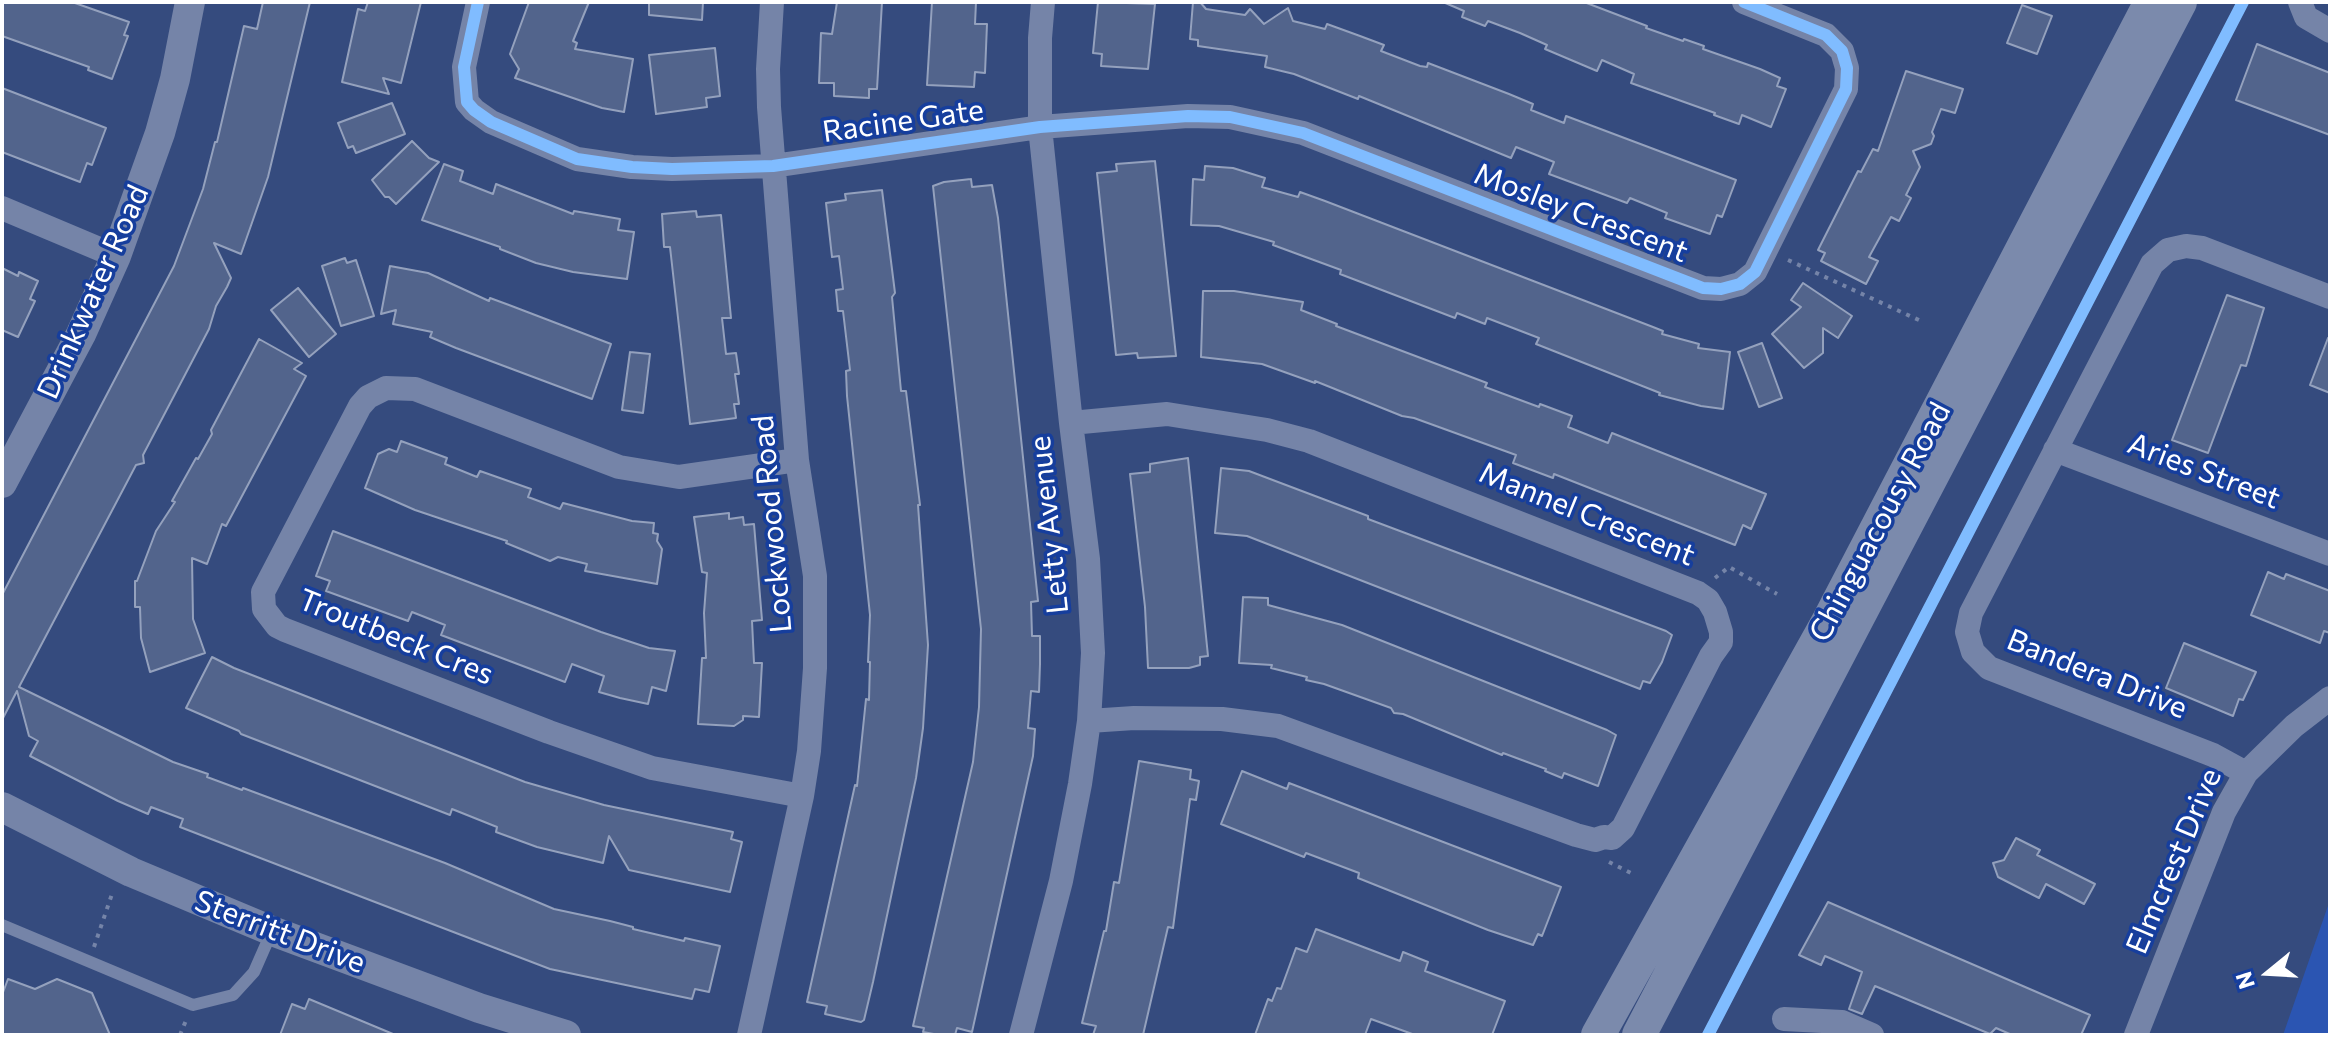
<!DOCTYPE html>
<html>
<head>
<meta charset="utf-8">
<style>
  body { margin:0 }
  #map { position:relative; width:2332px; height:1037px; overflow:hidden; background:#354b7e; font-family:Commissioner,sans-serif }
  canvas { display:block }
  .frame { position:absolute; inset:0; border:4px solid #fff; pointer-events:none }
  .north { position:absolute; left:2228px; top:933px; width:80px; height:80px; -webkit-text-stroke:6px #163e9d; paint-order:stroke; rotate:252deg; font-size:22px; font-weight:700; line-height:32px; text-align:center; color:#fff }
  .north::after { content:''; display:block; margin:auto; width:28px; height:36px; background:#fff; clip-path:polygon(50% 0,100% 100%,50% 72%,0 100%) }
</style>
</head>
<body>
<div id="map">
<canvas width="2332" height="1037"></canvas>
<div class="frame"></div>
<div class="north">N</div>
</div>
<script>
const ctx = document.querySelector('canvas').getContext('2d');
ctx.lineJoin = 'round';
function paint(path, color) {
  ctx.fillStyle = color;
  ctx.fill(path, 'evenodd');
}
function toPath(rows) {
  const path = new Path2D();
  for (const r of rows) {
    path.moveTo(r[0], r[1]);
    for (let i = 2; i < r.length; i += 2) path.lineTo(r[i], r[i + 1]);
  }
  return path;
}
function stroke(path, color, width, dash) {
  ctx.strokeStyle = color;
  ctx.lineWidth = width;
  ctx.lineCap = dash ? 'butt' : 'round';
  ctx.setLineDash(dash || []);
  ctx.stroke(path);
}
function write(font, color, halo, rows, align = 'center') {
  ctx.font = font + ' Commissioner,sans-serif';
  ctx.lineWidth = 7;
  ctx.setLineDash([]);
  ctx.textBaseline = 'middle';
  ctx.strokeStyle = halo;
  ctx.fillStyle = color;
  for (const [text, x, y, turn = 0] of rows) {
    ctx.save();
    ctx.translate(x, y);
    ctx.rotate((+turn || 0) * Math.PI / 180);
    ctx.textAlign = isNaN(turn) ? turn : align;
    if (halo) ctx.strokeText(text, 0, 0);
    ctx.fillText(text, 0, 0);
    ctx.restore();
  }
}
paint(toPath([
  [2330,900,2330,1035,2283,1035,2321,926]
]), '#2b55b2');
const building = toPath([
  [2,2,72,2,129,22,124,35,128,36,112,79,88,70,89,67,2,36,2,2],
  [263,2,310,2,268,177,241,254,214,243,231,278,227,287,216,306,209,329,143,455,144,463,136,465,19,687,173,762,208,774,207,777,242,790,243,788,445,863,554,909,610,921,633,927,633,929,684,941,685,938,720,946,709,992,695,989,692,999,550,969,281,866,180,827,183,819,151,807,148,814,118,801,30,756,38,741,29,736,17,691,2,720,2,595,174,266,203,189,215,142,217,142,244,26,257,29,263,2],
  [368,2,421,2,401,83,383,78,389,94,342,82,358,9,365,11,368,2],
  [529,2,589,2,573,41,577,43,575,49,633,59,624,112,602,108,515,78,519,69,510,54,529,2],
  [649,2,703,2,702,20,649,15,649,2],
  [837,2,882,2,877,89,869,89,869,98,834,96,834,83,819,83,821,33,832,34,837,2],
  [932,2,976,2,975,24,987,24,985,73,975,72,974,87,927,85,932,2],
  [1098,2,1155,4,1148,69,1101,66,1102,54,1093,53,1098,2],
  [1193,2,1200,2,1206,9,1245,15,1250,9,1264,24,1288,8,1293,21,1325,29,1327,24,1360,36,1384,45,1381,51,1420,66,1427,67,1428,63,1509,94,1533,104,1531,110,1564,123,1566,116,1736,180,1722,217,1717,215,1710,234,1665,218,1667,213,1630,198,1627,203,1549,174,1554,162,1516,147,1511,158,1359,96,1358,99,1294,74,1265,67,1267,56,1198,46,1198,40,1190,39,1193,2],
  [1443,2,1584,2,1647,26,1646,28,1683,41,1684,39,1704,46,1703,49,1760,69,1780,78,1777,86,1786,89,1771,127,1742,115,1739,124,1714,115,1715,113,1631,83,1634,74,1602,60,1597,71,1545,49,1547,45,1520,33,1488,21,1485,26,1462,17,1464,11,1443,2],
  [2022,5,2052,16,2037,54,2007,43,2022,5],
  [2257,44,2330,73,2330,135,2236,100,2257,44],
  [715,48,720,96,706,98,707,107,656,114,649,55,715,48],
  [1906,71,1963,89,1955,113,1941,109,1932,132,1934,136,1931,144,1913,151,1920,167,1906,195,1911,198,1899,221,1891,217,1869,257,1878,261,1866,284,1821,261,1825,253,1818,250,1858,171,1861,172,1873,149,1878,151,1906,71],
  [2,88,106,128,92,165,87,163,80,182,2,152,2,88],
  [392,103,405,134,356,153,353,146,348,148,338,123,392,103],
  [412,141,429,158,439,162,396,204,389,197,385,197,372,180,412,141],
  [1155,161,1176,356,1138,358,1137,353,1116,355,1097,173,1117,171,1116,164,1155,161],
  [444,164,463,171,460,181,493,194,496,184,573,214,574,211,620,219,618,230,634,232,627,279,573,272,536,263,500,249,500,247,422,220,444,164],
  [1205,166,1233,168,1265,178,1262,187,1298,197,1300,192,1325,201,1653,327,1663,331,1662,334,1699,344,1698,348,1730,352,1723,409,1701,406,1659,395,1660,393,1536,344,1539,338,1487,318,1485,324,1457,313,1455,318,1340,274,1341,270,1273,245,1274,242,1219,226,1191,225,1193,179,1204,180,1205,166],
  [971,179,972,187,992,185,998,218,1038,601,1031,602,1032,636,1040,636,1040,664,1039,692,1031,691,1028,728,1035,729,1033,756,972,1032,957,1028,955,1035,939,1035,923,1032,924,1028,913,1026,973,762,979,707,981,629,933,186,944,182,971,179],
  [882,190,895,293,892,297,901,391,906,391,920,505,918,505,928,645,923,728,916,778,873,982,864,1020,861,1022,825,1014,827,1006,807,1002,855,785,857,786,866,699,869,700,870,662,868,662,870,615,847,396,846,371,850,370,843,311,838,311,836,290,843,289,839,256,832,257,826,203,846,200,845,194,882,190],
  [696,211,697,217,721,215,731,318,722,318,726,354,736,353,739,374,735,374,739,404,734,404,736,418,690,424,670,247,664,247,662,214,696,211],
  [345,258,347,263,356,260,374,316,341,326,322,266,345,258],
  [390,266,428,273,489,301,490,298,509,305,611,344,592,399,456,348,430,337,432,332,393,324,396,310,381,314,390,266],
  [2,268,18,276,19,272,38,281,30,299,35,301,18,337,2,330,2,268],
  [1803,283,1852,316,1838,338,1823,328,1823,353,1804,368,1772,334,1801,307,1791,300,1803,283],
  [298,288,336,334,309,357,271,310,298,288],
  [1203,291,1234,291,1303,302,1301,310,1337,324,1336,326,1487,383,1485,387,1539,407,1540,404,1572,416,1568,427,1608,443,1612,433,1766,494,1751,529,1743,525,1735,545,1554,474,1553,478,1513,463,1516,455,1414,418,1402,416,1315,381,1315,383,1262,364,1201,357,1203,291],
  [2227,295,2264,308,2246,366,2241,365,2208,453,2172,440,2227,295],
  [2328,338,2330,338,2330,393,2310,385,2328,338],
  [259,339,302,363,294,369,306,376,226,526,222,524,207,564,192,558,193,619,205,653,150,672,141,638,140,607,135,607,135,581,137,581,156,531,175,502,172,501,196,458,198,459,212,434,211,430,259,339],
  [1762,343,1782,398,1759,407,1738,352,1762,343],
  [630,352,650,354,643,413,622,410,630,352],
  [401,441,447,458,445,464,477,477,480,471,531,489,528,497,560,509,563,503,632,521,654,523,653,533,658,534,657,541,662,549,657,584,585,571,587,564,558,557,550,561,506,543,507,541,415,510,365,488,378,454,389,449,397,452,401,441],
  [1188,458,1208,656,1200,657,1200,665,1189,668,1148,668,1145,607,1130,474,1150,472,1150,464,1188,458],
  [1221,468,1249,471,1278,482,1368,516,1368,519,1666,631,1672,635,1662,662,1650,683,1643,681,1640,689,1247,536,1215,533,1221,468],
  [729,513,729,519,743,517,744,525,754,524,762,620,752,621,754,663,762,663,759,717,743,716,743,720,734,726,698,724,702,658,706,658,704,613,707,573,702,572,694,517,729,513],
  [333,531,601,632,649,648,675,651,666,691,652,687,648,704,620,698,599,692,604,676,572,664,565,682,441,635,445,625,412,612,408,621,326,591,330,581,316,576,333,531],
  [2268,572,2284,579,2286,574,2330,591,2330,633,2324,631,2320,643,2251,615,2268,572],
  [1243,597,1268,598,1268,605,1342,625,1607,730,1616,735,1598,786,1564,773,1562,778,1545,771,1546,769,1503,753,1502,755,1403,714,1394,713,1391,708,1324,684,1306,680,1307,677,1271,668,1272,665,1239,663,1243,597],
  [2184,643,2256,672,2243,700,2239,699,2233,716,2166,688,2184,643],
  [212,657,234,668,525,782,604,805,733,832,731,839,742,842,730,892,629,870,609,836,603,863,537,847,496,832,497,827,452,809,450,815,241,734,239,731,186,708,212,657],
  [1139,761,1191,770,1190,779,1199,781,1196,800,1190,799,1173,928,1168,927,1143,1035,1093,1035,1096,1026,1082,1023,1104,931,1106,931,1114,882,1119,883,1139,761],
  [1242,771,1287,789,1289,783,1561,887,1542,936,1538,934,1533,945,1488,930,1358,878,1359,873,1306,853,1304,857,1221,824,1242,771],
  [2016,838,2040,850,2037,855,2095,884,2084,904,2046,884,2039,898,1998,877,1993,863,2004,860,2016,838],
  [1828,902,2090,1015,2081,1035,2012,1035,1996,1028,1990,1034,1875,986,1862,1014,1849,1009,1862,972,1825,956,1821,965,1799,955,1828,902],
  [1316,929,1400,961,1403,952,1428,962,1425,971,1505,1001,1492,1035,1415,1035,1371,1019,1365,1035,1255,1035,1268,999,1272,1001,1277,988,1281,989,1296,948,1307,952,1316,929],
  [8,979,35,989,57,979,92,993,110,1035,2,1035,2,995,8,979],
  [309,999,393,1034,393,1035,280,1035,292,1004,305,1009,309,999]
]);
paint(building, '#52648c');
stroke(building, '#94a1bd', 2);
stroke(toPath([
  [1788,260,1921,321],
  [1715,578,1729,567,1777,594],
  [1609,862,1635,875],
  [94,947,113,891],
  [180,1035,187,1018]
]), '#7584a8', 4, [4, 6]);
stroke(toPath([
  [2,925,193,1005,233,995,254,972,272,931]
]), '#7584a8', 12);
stroke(toPath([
  [478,2,464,67,467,102,474,110,491,122,577,159,632,167,672,169,773,166,1040,127,1188,116,1230,117,1303,133,1703,288,1721,289,1740,284,1755,272,1846,89,1847,68,1842,51,1826,35,1744,2],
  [2300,2,2306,17,2330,31],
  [2,208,116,256],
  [1071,423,1167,414,1267,430,1309,441,1698,593,1708,600,1715,612,1721,632,1721,642,1711,656,1623,828,1612,838,1604,837,1595,840,1576,835,1278,726,1222,719,1134,718,1089,721],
  [2055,450,2330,554],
  [797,460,679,477,619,467,415,389,386,388,368,397,360,406,263,592,264,609,277,626,285,630,549,732,652,768,802,796],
  [2246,773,2213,755,1989,668,1973,652,1967,632,1971,613,2152,264,2168,250,2186,246,2202,248,2330,297],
  [1784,1019,1842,1022,1872,1035],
  [749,1035,802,796,809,751,815,668,815,576,797,460,769,107,768,69,772,2],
  [1021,1035,1061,881,1080,784,1089,721,1093,653,1088,559,1071,423,1040,127,1040,38,1043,2],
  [2136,1035,2224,812,2246,773,2294,726,2330,698]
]), '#7584a8', 24);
stroke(toPath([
  [2,483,81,334,116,256,160,133,175,79,190,2],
  [2,807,131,872,272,931,479,1008,566,1035]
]), '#7584a8', 30);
stroke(toPath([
  [1598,1035,1828,622,2151,2],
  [1639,1035,2180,2]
]), '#7b8aac', 34);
stroke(toPath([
  [478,2,464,67,467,102,474,110,491,122,577,159,632,167,672,169,773,166,1040,127,1188,116,1230,117,1303,133,1703,288,1721,289,1740,284,1755,272,1846,89,1847,68,1842,51,1826,35,1744,2],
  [1708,1035,2243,2]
]), '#80bcff', 12);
write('30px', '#fff', '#163e9d', [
  ["Racine Gate",903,121,-8],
  ["Mosley Crescent",1581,213,21],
  ["Drinkwater Road",93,292,-66],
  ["Aries Street",2204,471,21],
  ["Mannel Crescent",1587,514,22],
  ["Chinguacousy Road",1880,522,-62],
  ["Lockwood Road",772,524,-95],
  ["Letty Avenue",1049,525,-96],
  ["Troutbeck Cres",396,637,22],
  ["Bandera Drive",2097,674,22],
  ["Elmcrest Drive",2174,861,-67],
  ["Sterritt Drive",280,932,21]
]);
</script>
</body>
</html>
